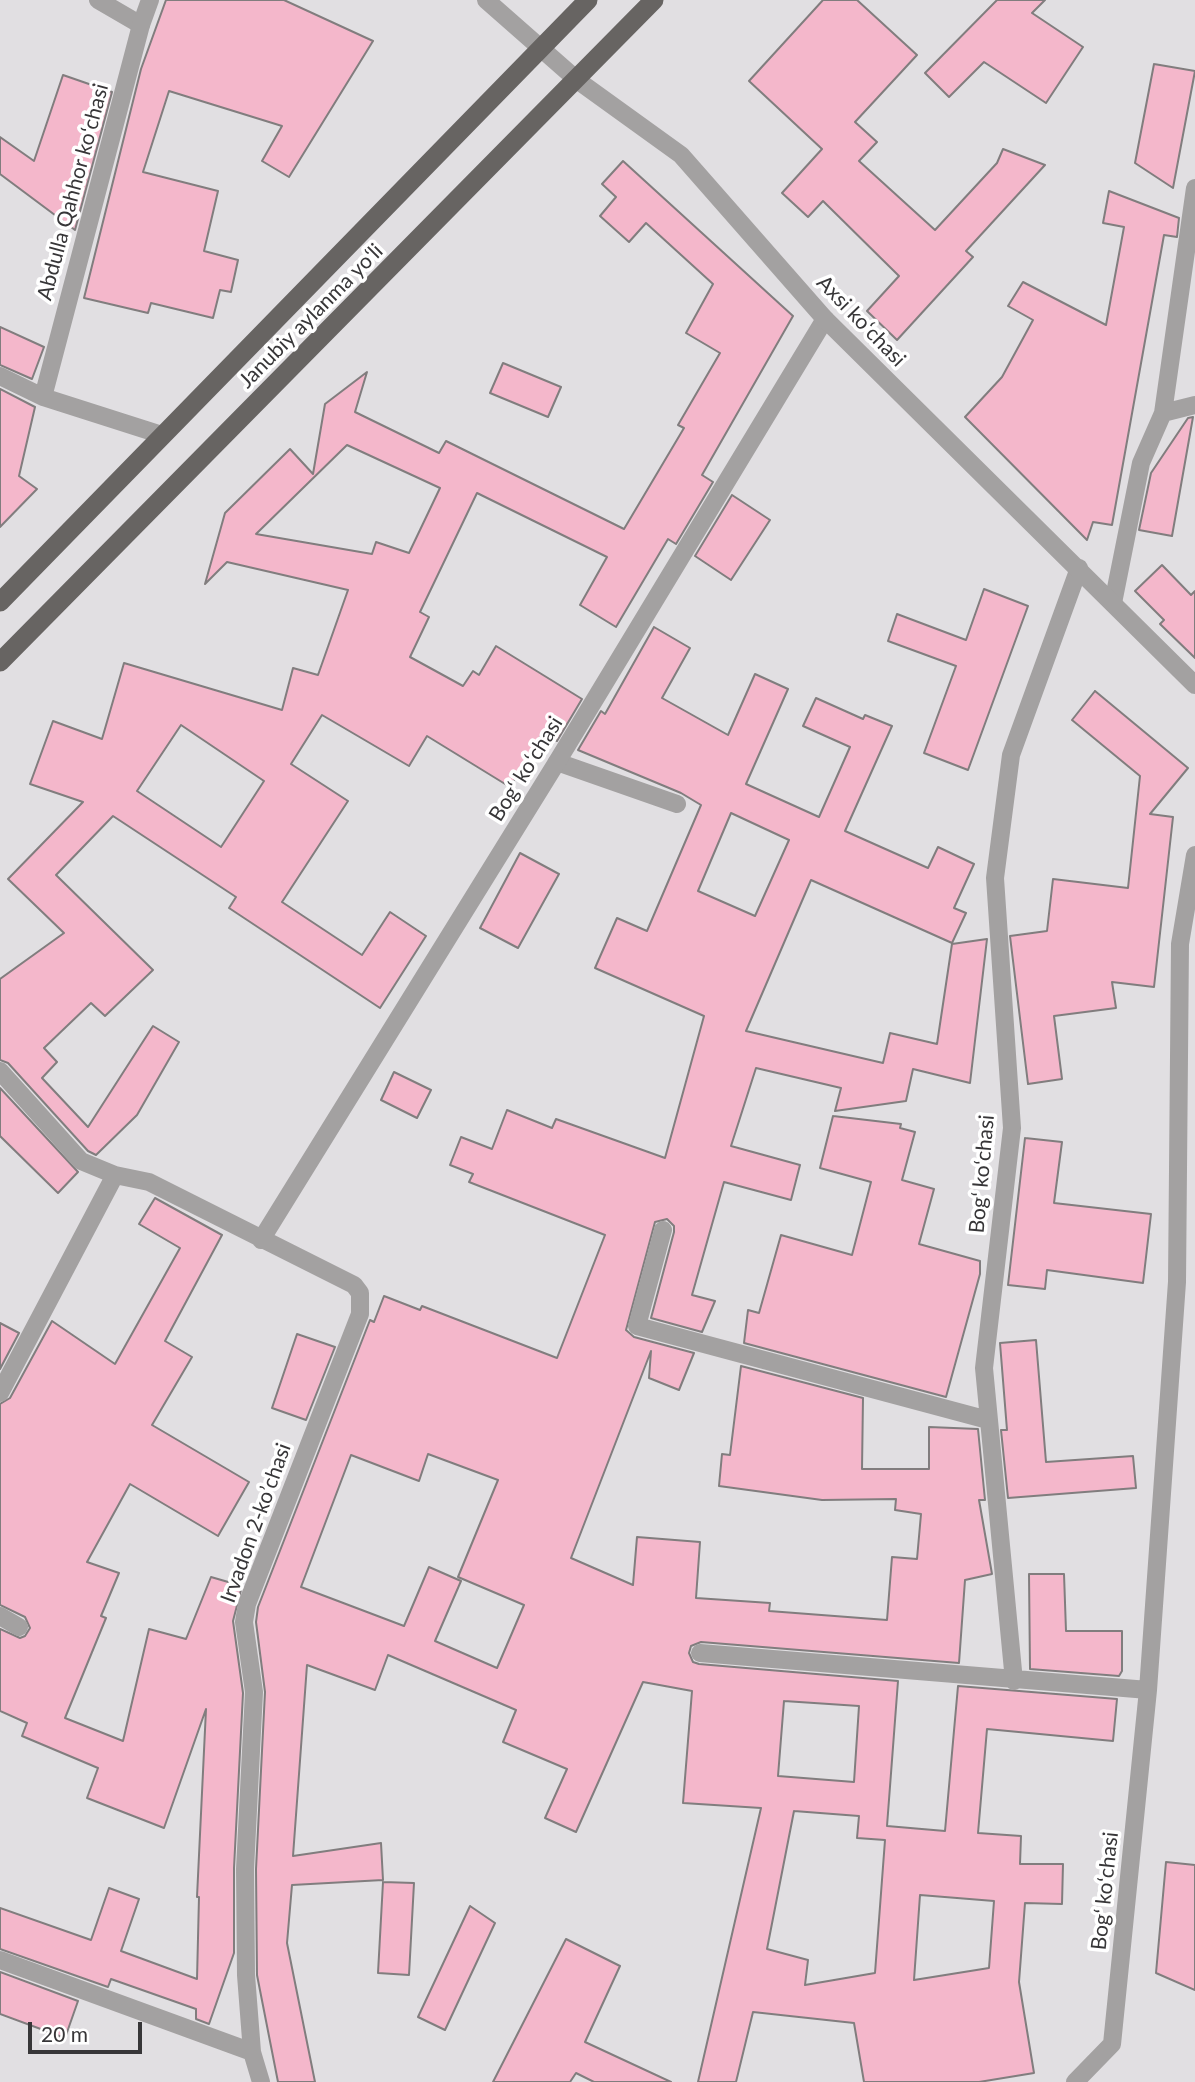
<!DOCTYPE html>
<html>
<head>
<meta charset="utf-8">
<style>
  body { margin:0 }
  #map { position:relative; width:1195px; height:2082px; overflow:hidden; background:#e1dfe2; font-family:Lato,sans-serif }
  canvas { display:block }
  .scale { position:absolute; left:28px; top:2022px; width:114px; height:32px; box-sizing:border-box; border:4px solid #373638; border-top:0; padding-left:9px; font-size:21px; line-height:24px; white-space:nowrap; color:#373638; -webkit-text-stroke:5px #fff; paint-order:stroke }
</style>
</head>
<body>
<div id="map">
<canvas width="1195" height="2082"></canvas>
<div class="scale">20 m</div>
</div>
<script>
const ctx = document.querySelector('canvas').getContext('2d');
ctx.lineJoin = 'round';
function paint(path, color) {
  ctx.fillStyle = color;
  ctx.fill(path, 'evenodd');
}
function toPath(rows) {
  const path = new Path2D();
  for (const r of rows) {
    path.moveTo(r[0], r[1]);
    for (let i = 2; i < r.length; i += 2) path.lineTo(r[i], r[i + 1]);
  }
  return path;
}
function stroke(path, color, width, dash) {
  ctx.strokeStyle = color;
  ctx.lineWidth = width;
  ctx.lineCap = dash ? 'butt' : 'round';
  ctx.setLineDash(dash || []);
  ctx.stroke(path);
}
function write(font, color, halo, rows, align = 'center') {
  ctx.font = font + ' Lato,sans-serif';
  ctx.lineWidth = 7;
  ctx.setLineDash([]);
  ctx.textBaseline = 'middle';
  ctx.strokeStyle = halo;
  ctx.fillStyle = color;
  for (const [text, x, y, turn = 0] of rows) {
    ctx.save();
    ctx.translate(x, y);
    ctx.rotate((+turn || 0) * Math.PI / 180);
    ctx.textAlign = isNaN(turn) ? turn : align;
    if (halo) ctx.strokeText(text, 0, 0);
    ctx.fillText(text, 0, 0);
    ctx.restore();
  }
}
const building = toPath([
  [166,0,284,0,373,41,289,177,262,161,282,126,169,91,143,172,218,191,204,251,238,260,231,292,220,290,213,318,151,303,148,313,84,298,141,69,166,0],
  [823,0,857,0,917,55,855,122,877,142,859,161,935,230,997,163,1003,149,1045,165,966,251,973,257,897,340,867,311,899,276,823,201,808,217,782,193,822,149,749,81,823,0],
  [997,0,1045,0,1032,13,1083,47,1046,103,984,62,949,97,925,73,997,0],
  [1154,64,1195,71,1173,188,1135,163,1154,64],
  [63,75,112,92,75,230,0,174,0,137,34,161,63,75],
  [623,161,793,316,702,475,713,482,676,544,668,539,616,627,580,605,607,557,477,493,420,612,429,617,410,657,463,686,473,671,479,675,496,646,582,699,557,741,542,734,510,787,427,736,409,766,322,715,291,764,348,801,282,902,362,955,390,912,426,936,380,1008,229,908,236,897,113,816,56,875,153,970,105,1016,91,1003,44,1048,57,1062,42,1078,88,1127,153,1026,179,1042,137,1115,96,1155,88,1151,8,1063,0,1060,0,979,64,933,8,879,83,802,30,784,53,721,102,739,124,663,282,710,293,668,318,675,348,590,227,562,205,584,225,513,290,449,313,474,325,404,367,372,355,412,439,453,446,441,624,529,684,428,678,425,720,353,686,333,713,284,646,223,629,242,600,216,616,197,602,184,623,161],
  [347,445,440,488,409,553,376,542,372,554,256,534,347,445],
  [181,725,264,781,221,847,137,791,181,725],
  [1109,191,1179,218,1177,237,1164,235,1112,525,1093,522,1087,540,965,417,1002,377,1033,320,1008,306,1023,282,1106,325,1124,227,1103,223,1109,191],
  [0,327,44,347,32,379,0,365,0,327],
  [503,363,561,387,548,417,490,393,503,363],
  [0,389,35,407,19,476,37,489,0,527,0,389],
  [1193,417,1172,536,1139,530,1151,473,1188,418,1193,417],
  [732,495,770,520,731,580,695,556,732,495],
  [1162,565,1191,595,1195,591,1195,658,1160,624,1164,620,1135,591,1162,565],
  [984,589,1028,606,968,770,924,753,956,666,888,641,897,614,966,640,984,589],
  [654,627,690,648,662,698,728,735,755,674,788,689,746,784,819,817,850,747,803,726,816,698,863,719,865,715,892,726,845,831,928,868,938,847,974,864,954,908,966,913,952,943,811,880,746,1031,883,1063,890,1033,937,1044,952,944,987,939,970,1083,913,1069,906,1101,835,1111,841,1088,756,1068,731,1146,800,1165,791,1200,724,1182,692,1295,715,1301,702,1332,651,1318,674,1232,674,1226,667,1219,655,1222,626,1330,634,1337,694,1353,679,1390,649,1378,651,1351,571,1558,633,1585,637,1537,700,1542,696,1598,770,1603,769,1611,887,1620,892,1557,917,1559,921,1514,895,1510,896,1499,822,1500,719,1486,722,1454,730,1455,741,1366,863,1398,862,1469,929,1469,929,1427,978,1429,985,1500,979,1500,992,1574,965,1580,959,1663,701,1642,691,1646,689,1653,693,1662,699,1664,898,1681,887,1826,945,1831,958,1686,1117,1699,1113,1741,987,1729,978,1833,1021,1836,1020,1864,1063,1864,1062,1904,1025,1903,1019,1982,1034,2073,979,2082,864,2082,854,2023,753,2012,736,2082,698,2082,761,1808,683,1803,692,1691,643,1682,576,1832,545,1818,567,1769,503,1742,516,1710,388,1655,375,1690,307,1665,293,1856,381,1843,383,1880,292,1885,287,1943,315,2082,278,2082,257,1975,256,1869,265,1692,256,1622,258,1607,370,1320,374,1322,384,1296,420,1310,422,1306,557,1358,605,1235,469,1182,473,1174,450,1165,461,1137,492,1149,507,1110,552,1128,556,1119,665,1158,704,1016,595,968,617,918,647,931,701,805,681,793,578,750,601,711,605,714,654,627],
  [731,813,789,840,755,916,698,891,731,813],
  [428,1454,498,1480,458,1577,524,1605,497,1668,435,1641,461,1581,429,1567,404,1626,301,1587,351,1455,419,1481,428,1454],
  [784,1701,859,1706,854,1782,778,1776,784,1701],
  [794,1811,859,1816,857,1838,885,1840,875,1973,805,1985,808,1960,767,1949,794,1811],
  [920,1895,994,1901,989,1968,914,1980,920,1895],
  [1095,691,1188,768,1150,814,1173,817,1154,987,1112,982,1116,1008,1054,1016,1062,1079,1028,1084,1010,936,1047,931,1053,879,1128,888,1140,776,1072,720,1095,691],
  [520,853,559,874,518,948,480,928,520,853],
  [394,1072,431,1090,417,1118,381,1100,394,1072],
  [0,1088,78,1172,58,1193,0,1136,0,1088],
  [833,1116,901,1124,900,1128,915,1132,902,1180,934,1189,919,1244,980,1261,980,1274,946,1397,744,1343,748,1310,759,1313,781,1235,852,1255,871,1182,820,1168,833,1116],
  [1025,1138,1062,1142,1054,1203,1151,1214,1143,1283,1047,1270,1045,1289,1008,1285,1025,1138],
  [155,1198,222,1235,165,1341,192,1357,152,1425,249,1482,218,1536,130,1484,87,1562,119,1573,101,1616,106,1618,65,1718,123,1741,149,1629,186,1639,211,1577,242,1586,233,1621,243,1693,234,1868,234,1953,209,2024,196,2019,196,2009,111,1979,108,1987,0,1949,0,1908,91,1940,109,1888,139,1899,121,1951,197,1979,199,1897,197,1897,206,1709,164,1828,87,1798,98,1768,22,1736,27,1723,0,1711,0,1629,20,1638,25,1636,30,1628,25,1617,0,1605,0,1404,10,1398,52,1321,115,1364,180,1248,139,1224,155,1198],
  [0,1323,19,1333,0,1369,0,1323],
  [297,1334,335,1347,306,1420,272,1408,297,1334],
  [1036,1340,1046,1462,1133,1456,1136,1488,1008,1498,1001,1430,1007,1430,1000,1343,1036,1340],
  [1029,1574,1064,1574,1066,1631,1122,1631,1122,1671,1119,1676,1030,1669,1029,1574],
  [1166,1862,1195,1865,1195,1990,1156,1973,1166,1862],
  [383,1882,414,1883,409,1975,378,1973,383,1882],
  [470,1906,495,1923,445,2030,418,2017,470,1906],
  [566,1939,620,1966,585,2042,671,2082,594,2082,576,2073,570,2082,493,2082,566,1939],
  [0,1972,78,2001,65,2038,0,2014,0,1972]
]);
paint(building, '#f4b7cb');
stroke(building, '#817d7e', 2);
stroke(toPath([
  [98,0,141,25],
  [557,762,677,804]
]), '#a3a1a1', 18);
stroke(toPath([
  [0,376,43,397,162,435],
  [43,397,141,25,150,0],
  [1163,413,1195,188],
  [1113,603,1141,463,1163,413,1195,405],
  [0,1071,81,1161,115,1175,149,1182,354,1285,360,1293,360,1314,247,1604,244,1622,254,1692,245,1869,246,1975,252,2052,261,2082],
  [663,1230,637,1326,988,1420],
  [261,1240,557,762,825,319],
  [0,1393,115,1175],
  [0,1616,19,1627],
  [700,1653,1148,1690],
  [1014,1681,984,1368,1012,1128,995,878,1011,755,1079,568],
  [0,1960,252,2052],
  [1075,2082,1112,2044,1148,1690,1177,1282,1180,944,1195,855]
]), '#a3a1a1', 18);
stroke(toPath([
  [486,0,577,80,681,155,825,319,1195,685]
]), '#a3a1a1', 18);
stroke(toPath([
  [0,602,588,0],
  [0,662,654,0]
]), '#676462', 19);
write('21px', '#373638', '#fff', [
  ["Abdulla Qahhor koʻchasi",73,192,-75],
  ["Janubiy aylanma yoʻli",311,316,-45],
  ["Axsi koʻchasi",861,321,46],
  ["Bogʻ koʻchasi",526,769,-58],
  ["Bogʻ koʻchasi",982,1174,-85],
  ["Irvadon 2-koʼchasi",256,1523,-70],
  ["Bogʻ koʻchasi",1105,1891,-84]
]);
</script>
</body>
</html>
